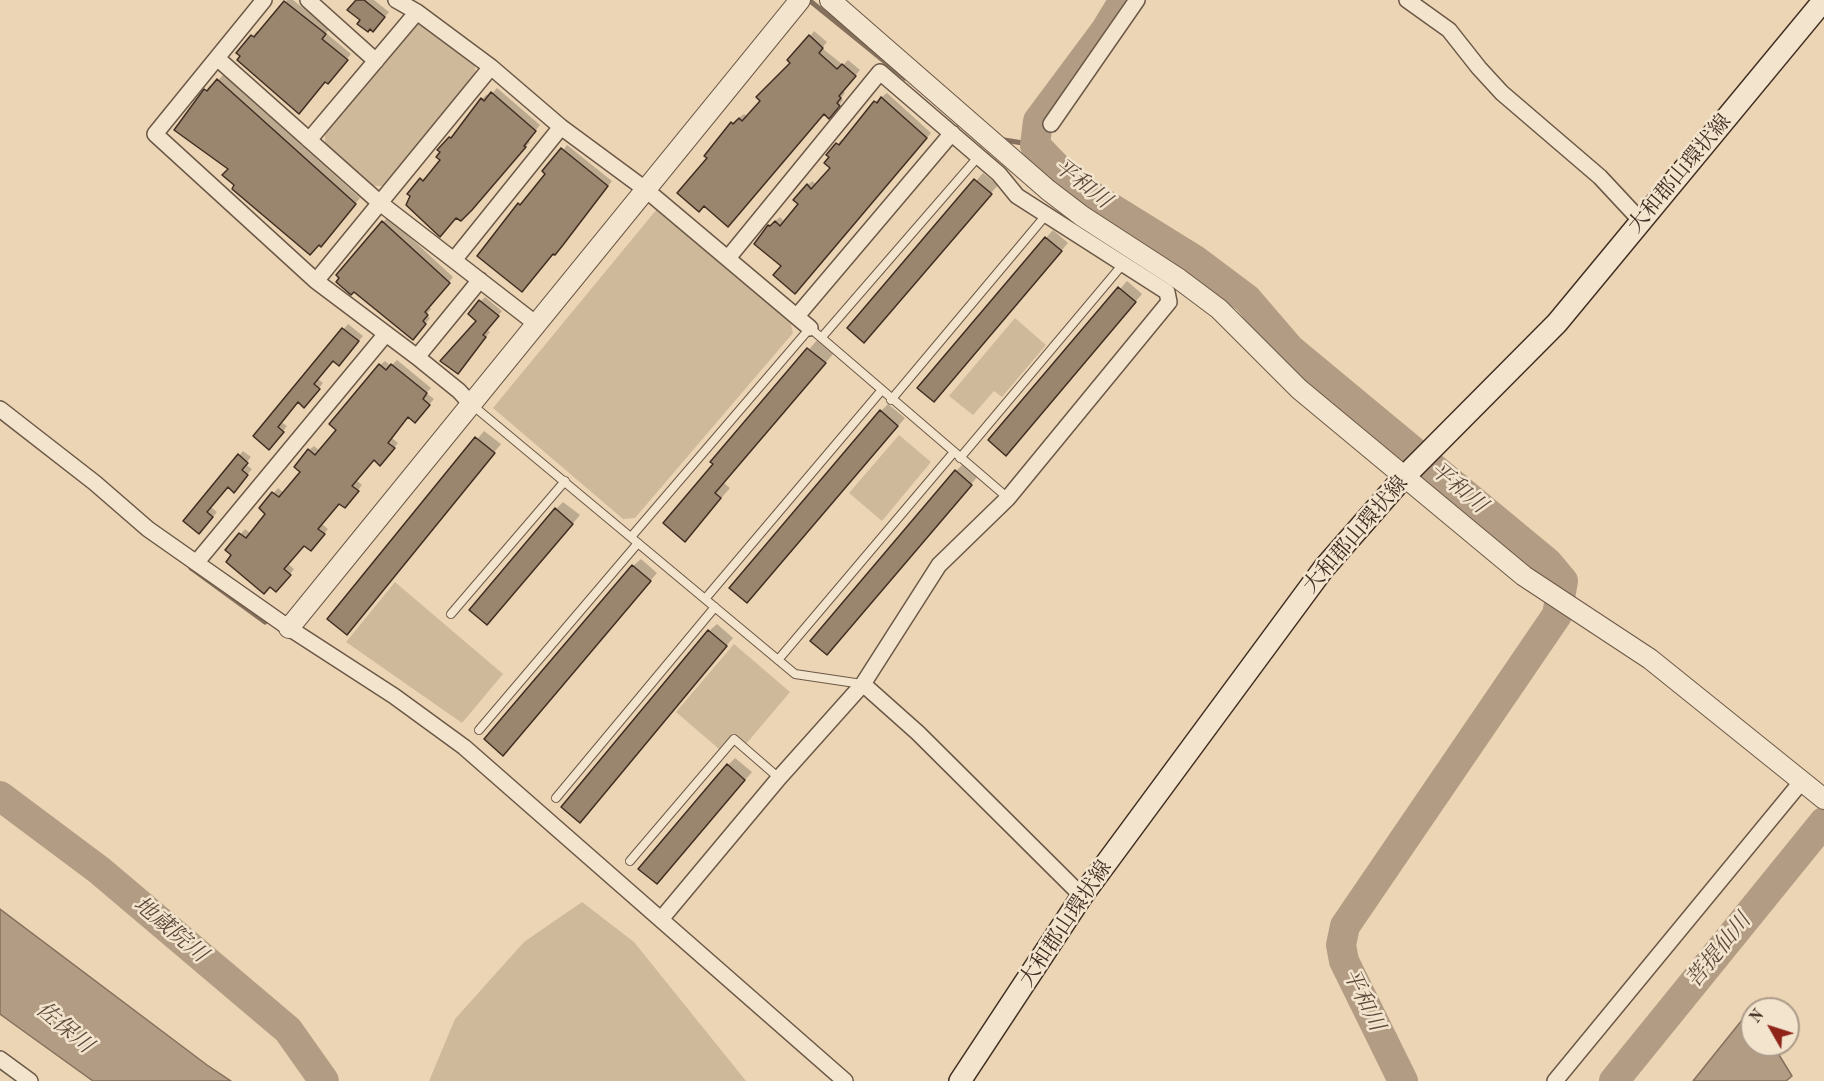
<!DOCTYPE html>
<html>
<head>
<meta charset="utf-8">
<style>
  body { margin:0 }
  #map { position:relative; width:1824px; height:1081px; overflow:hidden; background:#ecd5b4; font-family:"Old Standard TT",serif }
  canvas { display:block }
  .north { position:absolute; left:1740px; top:997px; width:60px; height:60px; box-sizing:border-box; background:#f3e4ce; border:2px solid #ac9b8a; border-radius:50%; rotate:309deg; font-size:16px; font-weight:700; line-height:24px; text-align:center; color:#412e23 }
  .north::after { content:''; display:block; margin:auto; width:21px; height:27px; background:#8f2418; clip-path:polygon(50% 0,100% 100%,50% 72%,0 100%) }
</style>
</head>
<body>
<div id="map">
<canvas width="1824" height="1081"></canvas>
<div class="north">N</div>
</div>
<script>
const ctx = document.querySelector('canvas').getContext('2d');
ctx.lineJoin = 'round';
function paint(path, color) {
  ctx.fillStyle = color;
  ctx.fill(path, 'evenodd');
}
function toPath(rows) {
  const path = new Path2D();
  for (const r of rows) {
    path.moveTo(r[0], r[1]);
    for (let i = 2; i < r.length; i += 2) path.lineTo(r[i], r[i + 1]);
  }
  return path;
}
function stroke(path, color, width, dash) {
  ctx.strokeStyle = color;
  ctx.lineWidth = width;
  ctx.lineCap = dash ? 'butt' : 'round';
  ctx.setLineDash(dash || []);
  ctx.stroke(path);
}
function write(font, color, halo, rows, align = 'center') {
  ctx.font = font + ' "Old Standard TT","Noto Serif JP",serif';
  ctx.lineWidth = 5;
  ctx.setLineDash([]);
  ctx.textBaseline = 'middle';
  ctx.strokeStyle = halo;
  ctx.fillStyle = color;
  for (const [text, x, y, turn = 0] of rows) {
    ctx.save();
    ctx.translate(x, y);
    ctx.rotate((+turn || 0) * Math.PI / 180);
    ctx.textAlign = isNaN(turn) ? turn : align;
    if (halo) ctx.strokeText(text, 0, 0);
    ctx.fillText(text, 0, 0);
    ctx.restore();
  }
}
paint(toPath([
  [423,24,474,62,476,73,383,186,372,186,325,144,325,134,411,26],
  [657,209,790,320,793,333,635,518,623,519,493,408],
  [1015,318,1046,345,1002,397,994,391,973,415,949,396],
  [899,435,931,462,882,521,849,493],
  [395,582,503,674,462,723,346,642],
  [734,644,790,692,746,744,733,733,719,749,676,712],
  [582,902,634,942,746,1081,429,1081,455,1019,524,942]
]), '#cfb99b');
const water = toPath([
  [0,909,207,1065,231,1081,93,1081,15,1025,0,1014,0,909],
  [1742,1020,1752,1022,1752,1045,1773,1045,1792,1076,1786,1081,1693,1081,1742,1020]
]);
paint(water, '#b29c83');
stroke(water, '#85705d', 1.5);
paint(toPath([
  [287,0,293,0,329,29,326,33,351,54,332,77,238,53,257,31,260,33],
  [357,0,374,0,389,12,378,25,370,27,362,20],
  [814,31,827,42,822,48,843,65,848,60,860,70,843,91,845,93,841,98,843,100,834,112,824,112,709,158,706,156,732,123,744,114,748,117],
  [223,75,360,198,326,240,237,185,230,169,176,129,206,90,210,85,212,87],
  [497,88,540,125,528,140,530,142,477,203,456,217,409,194,442,160,450,138,456,134,482,99,487,94,489,97],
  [887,93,931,133,800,287,783,266,769,226,780,217,785,222,800,204,808,185,812,181,817,185,832,167,828,155,842,139,844,141,875,102],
  [567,145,612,181,560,249,519,204,525,201,547,174],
  [983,173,998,185,872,333,849,328],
  [388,217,453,277,429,307,431,309,426,315,430,318,418,333,383,222],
  [1053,230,1068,243,941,393,1046,238],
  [1127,281,1142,294,1013,446,990,440],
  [485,297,502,311,487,329,490,332,463,367,479,321,480,302],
  [348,324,363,336,344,359,334,359,318,379,323,383,309,401,298,401,281,422,287,426,274,443,255,436],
  [818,339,834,353,724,483,730,488,694,530,715,464,712,462],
  [397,360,431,388,426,393,434,399,420,416,409,416,391,437,398,443,385,459,374,459,356,480,362,485,349,502,339,502,322,524,328,529,316,544,305,544,288,564,294,569,281,586,270,586,227,550,245,529,251,534,267,513,261,508,278,488,284,493,302,472,309,450,314,446,320,451,338,429,380,365,385,361,391,366],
  [888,404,905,418,755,594,881,411],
  [484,431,501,444,354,626,329,619],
  [243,451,251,457,245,464,252,469,238,486,228,486,211,507,217,512,204,528,185,521],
  [963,464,978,476,834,646,956,471],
  [563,502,580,515,495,615,556,509],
  [641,559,657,573,510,746,633,566],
  [717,624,733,638,588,813,709,631],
  [735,758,752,772,664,875,728,765]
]), '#0003');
stroke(toPath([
  [809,0,905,78],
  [998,139,1035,145],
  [191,568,265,622]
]), '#85705d', 5);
stroke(toPath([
  [1124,0,1105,31,1038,121,1035,145,1064,175,1095,198,1195,260,1247,299,1290,349,1548,563,1563,581,1557,615,1345,926,1341,945,1344,961,1403,1081],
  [0,796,99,870,288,1030,324,1081],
  [1614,1081,1824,822]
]), '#b29c83', 30);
const building = toPath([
  [356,0,364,0,385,17,373,32,370,29,368,32,357,24,360,20,347,10,356,0],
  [284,1,326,34,322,39,348,60,328,84,325,82,299,114,237,60,240,56,236,53,251,35,254,37,284,1],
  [809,35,823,48,819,53,837,69,842,64,856,76,839,96,841,98,837,103,840,106,829,119,824,114,728,227,704,206,699,212,677,193,707,158,704,156,731,122,733,124,739,118,742,121,760,101,756,97,790,63,787,60,809,35],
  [217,79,356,204,321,247,319,245,310,255,232,189,234,185,222,175,228,169,174,130,204,89,207,91,217,79],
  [491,92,536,131,524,146,526,147,472,210,461,221,456,218,440,237,406,205,410,196,407,194,420,178,423,181,440,160,436,157,440,152,437,150,449,137,451,138,481,98,484,101,491,92],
  [881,97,927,138,795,294,773,275,781,266,754,244,768,225,770,226,775,221,780,226,798,204,793,200,807,184,811,189,830,168,824,163,829,157,826,155,836,143,839,145,874,101,877,103,881,97],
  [561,148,608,186,563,245,555,255,553,254,522,292,477,256,518,203,520,205,545,174,542,171,561,148],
  [974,179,992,194,864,343,847,328,974,179],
  [382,221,450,283,425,312,428,315,423,321,426,324,413,340,354,292,351,295,336,282,339,278,336,275,382,221],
  [1045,237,1062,251,934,402,917,388,1045,237],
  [1118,287,1136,302,1006,456,988,440,1118,287],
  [479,300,499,316,483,335,486,337,458,374,440,361,476,321,468,314,479,300],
  [342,328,359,341,339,366,333,361,314,384,320,389,304,408,298,402,278,427,284,432,269,450,253,436,342,328],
  [807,348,826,363,715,493,721,498,685,542,663,523,713,464,710,462,807,348],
  [379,364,386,370,391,364,427,393,423,399,430,405,415,423,408,417,388,443,395,448,380,466,374,460,352,486,359,491,345,508,339,504,318,529,325,534,311,551,304,546,284,569,291,575,276,592,270,587,264,594,226,562,231,555,225,550,239,533,246,538,265,514,259,508,272,492,279,497,300,472,294,467,308,449,315,455,320,449,336,430,329,424,379,364],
  [880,410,898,426,747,603,729,588,880,410],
  [475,437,495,453,347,635,327,619,475,437],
  [238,454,248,463,242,470,248,475,234,493,228,487,207,512,213,517,199,534,183,521,238,454],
  [955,470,972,485,827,655,810,641,955,470],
  [555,508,573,524,487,625,469,610,555,508],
  [632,565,651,581,503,756,484,739,632,565],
  [708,630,727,646,580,823,561,807,708,630],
  [727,764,745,780,657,884,638,869,727,764]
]);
paint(building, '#9a856e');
stroke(building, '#412e23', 1.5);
const service = toPath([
  [822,337,978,157],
  [891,400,1046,215],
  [471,404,795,674,862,684],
  [960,458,1123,264],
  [631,537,810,328,1008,498],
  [705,599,881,391],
  [451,614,565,481],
  [778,660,954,452],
  [479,730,638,543],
  [556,798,715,607],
  [630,861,734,739,779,778]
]);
const minor = toPath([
  [264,0,155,134,316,281,417,357,459,391,470,403],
  [308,0,376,61],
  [396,0,417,12,491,67,561,127,645,189,810,328],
  [1407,0,1449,30,1479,68,1502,93,1600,177,1641,221],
  [217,58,380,203,535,323],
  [1051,124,1137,0],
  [309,140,417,12],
  [454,260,561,127],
  [316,281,491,67],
  [797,316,952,133],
  [417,357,480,280],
  [0,409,95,483,148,529,289,628,394,696,464,747,845,1081],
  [196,563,385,335],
  [863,684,918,733,1082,896],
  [662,918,779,778,863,684,939,565,1008,498,1169,302,1167,292,1017,196,999,174,880,72,728,258],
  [0,1059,30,1081],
  [1555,1081,1802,781]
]);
const tertiary = toPath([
  [830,0,1048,190,1082,216,1179,279,1219,309,1299,389,1524,576,1650,659,1824,799],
  [289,628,800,0]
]);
const secondary = toPath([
  [960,1081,1082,896,1324,568,1403,478,1557,323,1824,0]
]);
stroke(service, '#6c5847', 10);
stroke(minor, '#6c5847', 18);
stroke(tertiary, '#6c5847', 22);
stroke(secondary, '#412e23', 24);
stroke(service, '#f3e4ce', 8);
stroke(minor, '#f3e4ce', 15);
stroke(tertiary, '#f3e4ce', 20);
stroke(secondary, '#f3e4ce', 21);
write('21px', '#412e23', '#f3e4ce', [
  ["大和郡山環状線",1680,174,-50],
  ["大和郡山環状線",1356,535,-49],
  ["大和郡山環状線",1066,924,-56]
]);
write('italic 22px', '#5d4a3b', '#f3e4ce', [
  ["平和川",1082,184,38],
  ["平和川",1458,488,40],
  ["地蔵院川",170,930,40],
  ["菩提仙川",1719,951,-51],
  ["平和川",1363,1000,64],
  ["佐保川",64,1028,40]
]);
</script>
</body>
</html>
